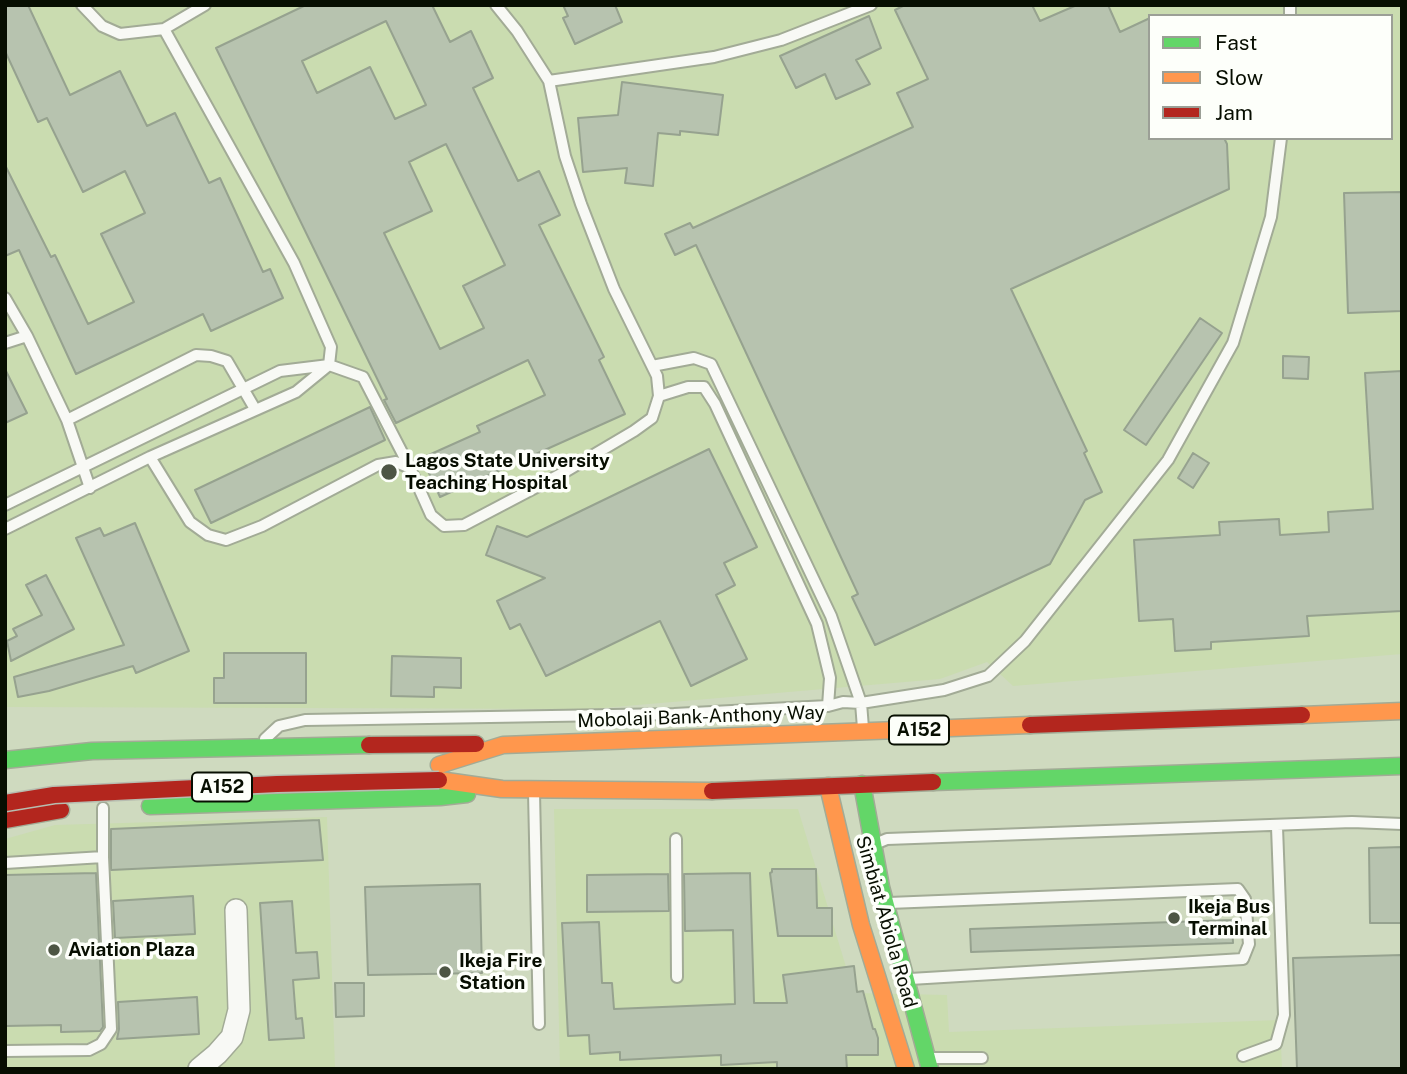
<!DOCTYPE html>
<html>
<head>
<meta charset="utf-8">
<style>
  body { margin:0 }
  #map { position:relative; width:1407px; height:1074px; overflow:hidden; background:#cfdabf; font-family:"Public Sans",sans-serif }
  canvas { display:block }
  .frame { position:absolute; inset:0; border:7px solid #070e01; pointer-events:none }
  .legend { position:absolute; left:1148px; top:14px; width:245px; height:126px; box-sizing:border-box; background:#fdfffa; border:2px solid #9b9f96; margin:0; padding:9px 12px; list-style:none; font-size:21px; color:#070e01 }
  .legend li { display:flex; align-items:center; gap:14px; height:35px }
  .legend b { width:35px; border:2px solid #9b9f96 }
</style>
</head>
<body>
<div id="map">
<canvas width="1407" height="1074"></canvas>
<div class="frame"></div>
<ul class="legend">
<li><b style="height:9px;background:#63d668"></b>Fast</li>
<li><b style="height:9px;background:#ff974d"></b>Slow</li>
<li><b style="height:9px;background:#b3261e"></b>Jam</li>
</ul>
</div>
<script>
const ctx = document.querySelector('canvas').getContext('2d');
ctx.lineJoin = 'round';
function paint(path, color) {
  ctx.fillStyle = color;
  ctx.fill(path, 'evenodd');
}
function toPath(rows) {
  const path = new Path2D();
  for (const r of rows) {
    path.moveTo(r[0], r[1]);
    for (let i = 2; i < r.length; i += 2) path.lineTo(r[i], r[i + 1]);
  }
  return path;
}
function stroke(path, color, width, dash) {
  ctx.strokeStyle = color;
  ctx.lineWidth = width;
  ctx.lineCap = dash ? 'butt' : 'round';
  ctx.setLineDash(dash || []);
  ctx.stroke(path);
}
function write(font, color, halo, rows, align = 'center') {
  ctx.font = font + ' "Public Sans",sans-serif';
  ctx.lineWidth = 7;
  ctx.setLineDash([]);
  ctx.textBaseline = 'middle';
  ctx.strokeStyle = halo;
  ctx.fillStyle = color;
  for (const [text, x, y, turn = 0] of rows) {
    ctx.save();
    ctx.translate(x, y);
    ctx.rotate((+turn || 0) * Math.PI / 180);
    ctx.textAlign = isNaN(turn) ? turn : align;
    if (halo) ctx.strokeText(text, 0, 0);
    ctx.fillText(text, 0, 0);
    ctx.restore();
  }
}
paint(toPath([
  [5,5,1402,5,1402,654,1013,686,987,662,940,679,591,709,5,707],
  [1150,16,1391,16,1391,138,1150,138],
  [554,809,798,809,854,993,947,995,949,1032,1280,1020,1282,1069,560,1069],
  [327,817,335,1069,5,1069,5,839,55,825]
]), '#cadcb0');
const building = toPath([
  [5,5,28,5,70,95,120,71,147,126,175,113,209,183,220,178,263,272,270,269,283,298,211,331,203,314,76,374,19,250,5,256,5,165,51,257,55,255,88,324,134,302,101,234,145,213,125,171,83,192,47,118,38,122,5,51,5,5],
  [306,5,432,5,450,42,471,31,493,78,473,88,518,181,539,171,560,215,539,225,604,357,599,360,625,414,440,497,422,458,480,432,477,426,545,395,528,360,396,423,384,400,387,399,216,48,306,5],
  [386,21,426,105,395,119,370,67,317,93,302,61,386,21],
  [446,144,505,265,463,286,484,328,440,349,384,233,432,211,409,162,446,144],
  [563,5,615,5,622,22,575,44,563,18,568,16,563,5],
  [905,5,1032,5,1040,21,1077,5,1108,5,1120,32,1150,18,1150,138,1224,138,1227,144,1229,189,1011,289,1087,451,1084,453,1102,492,1085,500,1050,564,875,645,852,597,858,594,696,245,675,255,665,234,690,223,693,228,913,127,897,93,928,79,895,10,905,5],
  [869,16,881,48,856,60,870,84,836,99,825,74,796,88,780,56,869,16],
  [622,82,723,95,718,135,680,131,680,135,658,133,653,186,625,183,627,168,583,172,578,118,618,115,622,82],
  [1402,192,1402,311,1348,313,1344,193,1402,192],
  [1200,318,1222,333,1146,445,1124,430,1200,318],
  [1283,356,1309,357,1308,379,1283,378,1283,356],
  [5,369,27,413,5,423,5,369],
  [1402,371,1402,611,1307,616,1309,636,1211,642,1211,649,1175,651,1173,619,1139,621,1134,540,1220,535,1219,522,1279,519,1280,535,1329,532,1328,512,1373,509,1365,373,1402,371],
  [370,407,385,440,211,523,195,490,370,407],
  [709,449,757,547,724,563,735,585,716,595,747,659,691,686,660,621,546,676,520,624,510,629,497,601,545,578,486,555,497,526,527,537,709,449],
  [1193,453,1209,463,1193,488,1178,478,1193,453],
  [135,523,189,651,136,673,133,666,49,691,18,697,14,677,124,645,76,538,100,528,104,536,135,523],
  [46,575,74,629,11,661,7,641,17,636,13,629,42,615,26,585,46,575],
  [224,653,306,653,306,703,214,703,214,678,224,678,224,653],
  [392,656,461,658,461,688,434,687,434,697,391,696,392,656],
  [319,820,323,860,111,870,111,829,319,820],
  [1402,847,1402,923,1370,923,1369,848,1402,847],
  [772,869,816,869,817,908,832,908,832,936,778,936,770,873,772,872,772,869],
  [96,873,103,1027,100,1031,61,1032,61,1025,5,1026,5,875,96,873],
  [750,873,754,1003,787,1003,783,975,854,966,857,992,863,991,873,1029,875,1029,878,1038,878,1055,846,1055,847,1069,777,1069,777,1062,721,1065,721,1055,620,1060,620,1052,590,1054,589,1035,568,1036,562,923,599,922,602,983,612,983,614,1009,735,1004,733,930,685,931,684,874,750,873],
  [668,874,669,911,587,912,587,875,668,874],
  [480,884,482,973,368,975,365,887,480,884],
  [193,896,195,934,115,938,113,901,193,896],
  [292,901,296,953,317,952,319,978,293,980,296,1019,302,1018,304,1038,269,1040,260,903,292,901],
  [1232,920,1233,943,971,952,970,929,1232,920],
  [1402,955,1402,1069,1297,1069,1293,958,1402,955],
  [335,983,364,983,364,1016,336,1017,335,983],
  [197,997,199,1034,117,1039,119,1029,118,1002,197,997]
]);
paint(building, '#b7c3af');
stroke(building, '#96a28f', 2);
const lane = toPath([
  [82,5,102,26,120,34,164,29,205,5],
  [1290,5,1290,16],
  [549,81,714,57,781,40,871,5],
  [5,298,27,336],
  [5,343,27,336,67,420,90,488],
  [652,366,694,358,711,364,831,616,861,703,863,728],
  [659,396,688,387,704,387,715,404,817,624,830,678,828,706],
  [67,420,196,355,211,356,227,361,255,409],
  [150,457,190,522,208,535,226,540,262,526,378,465,396,462,410,468,431,515,444,526,464,525,563,473,634,431,652,418,659,396,657,376,614,289,581,204,565,156,549,81,517,31,496,5],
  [5,505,280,371,329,365,363,377,410,468],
  [5,529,150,457,296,392,329,365,331,347,294,263,164,29],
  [265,739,279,726,305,720,674,714,828,706,843,702,861,703,944,690,988,676,1025,641,1168,460,1233,343,1271,217,1281,138],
  [534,792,539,1024],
  [676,839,677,977],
  [875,844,887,839,1352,822,1402,824],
  [5,863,103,857],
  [889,903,1238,889,1245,899,1249,944,1243,959,910,979],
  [5,1051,89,1050,101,1044,111,1029,103,857,103,808],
  [1243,1056,1276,1044,1284,1015,1277,827],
  [929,1058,982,1058]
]);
const street = toPath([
  [199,1069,217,1054,232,1037,239,1010,236,910]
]);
const fast = toPath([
  [5,760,92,751,369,745],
  [933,782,1402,766],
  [862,784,881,887,930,1069],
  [150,806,440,797,467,794]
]);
const slow = toPath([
  [1302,715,1402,711],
  [439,765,503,745,1030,725],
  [439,780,502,789,712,791],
  [828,786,861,925,906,1069]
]);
const jam = toPath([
  [1030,725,1302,715],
  [369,745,476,744],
  [712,791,933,782],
  [5,820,61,810]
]);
stroke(lane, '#a2ab96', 14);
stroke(street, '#a2ab96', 24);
stroke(fast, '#a2ab96', 19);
stroke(slow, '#a2ab96', 19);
stroke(jam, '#a2ab96', 19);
stroke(lane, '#f8f9f5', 10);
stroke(street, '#f8f9f5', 21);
stroke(fast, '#63d668', 16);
stroke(slow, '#ff974d', 16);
stroke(jam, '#b3261e', 16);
const jamBridge = toPath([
  [5,803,54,795,277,784,439,780]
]);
stroke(jamBridge, '#b7bdb0', 19, []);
stroke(jamBridge, '#b3261e', 16);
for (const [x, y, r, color] of [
  [389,472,9,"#4d5544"],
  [1174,918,7,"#4d5544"],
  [54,950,7,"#4d5544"],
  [445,972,7,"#4d5544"]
]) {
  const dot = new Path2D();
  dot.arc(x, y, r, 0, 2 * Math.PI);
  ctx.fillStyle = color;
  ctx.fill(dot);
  stroke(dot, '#fdfffa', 2.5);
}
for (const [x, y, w] of [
  [919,730,60],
  [222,787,60]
]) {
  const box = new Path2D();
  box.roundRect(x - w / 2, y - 14.5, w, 29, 5);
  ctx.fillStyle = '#fdfffa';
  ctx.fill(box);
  stroke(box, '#070e01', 2);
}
write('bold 18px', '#070e01', null, [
  ["A152",919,730],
  ["A152",222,787]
]);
write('bold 19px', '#070e01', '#fdfffa', [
  ["Lagos State University",405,461],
  ["Teaching Hospital",405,483],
  ["Ikeja Bus",1188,907],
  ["Terminal",1188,929],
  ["Aviation Plaza",68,950],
  ["Ikeja Fire",459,961],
  ["Station",459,983]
], 'left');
write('19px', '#070e01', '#fdfffa', [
  ["Mobolaji Bank-Anthony Way",701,717,-2],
  ["Simbiat Abiola Road",886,922,74]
]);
</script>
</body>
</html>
